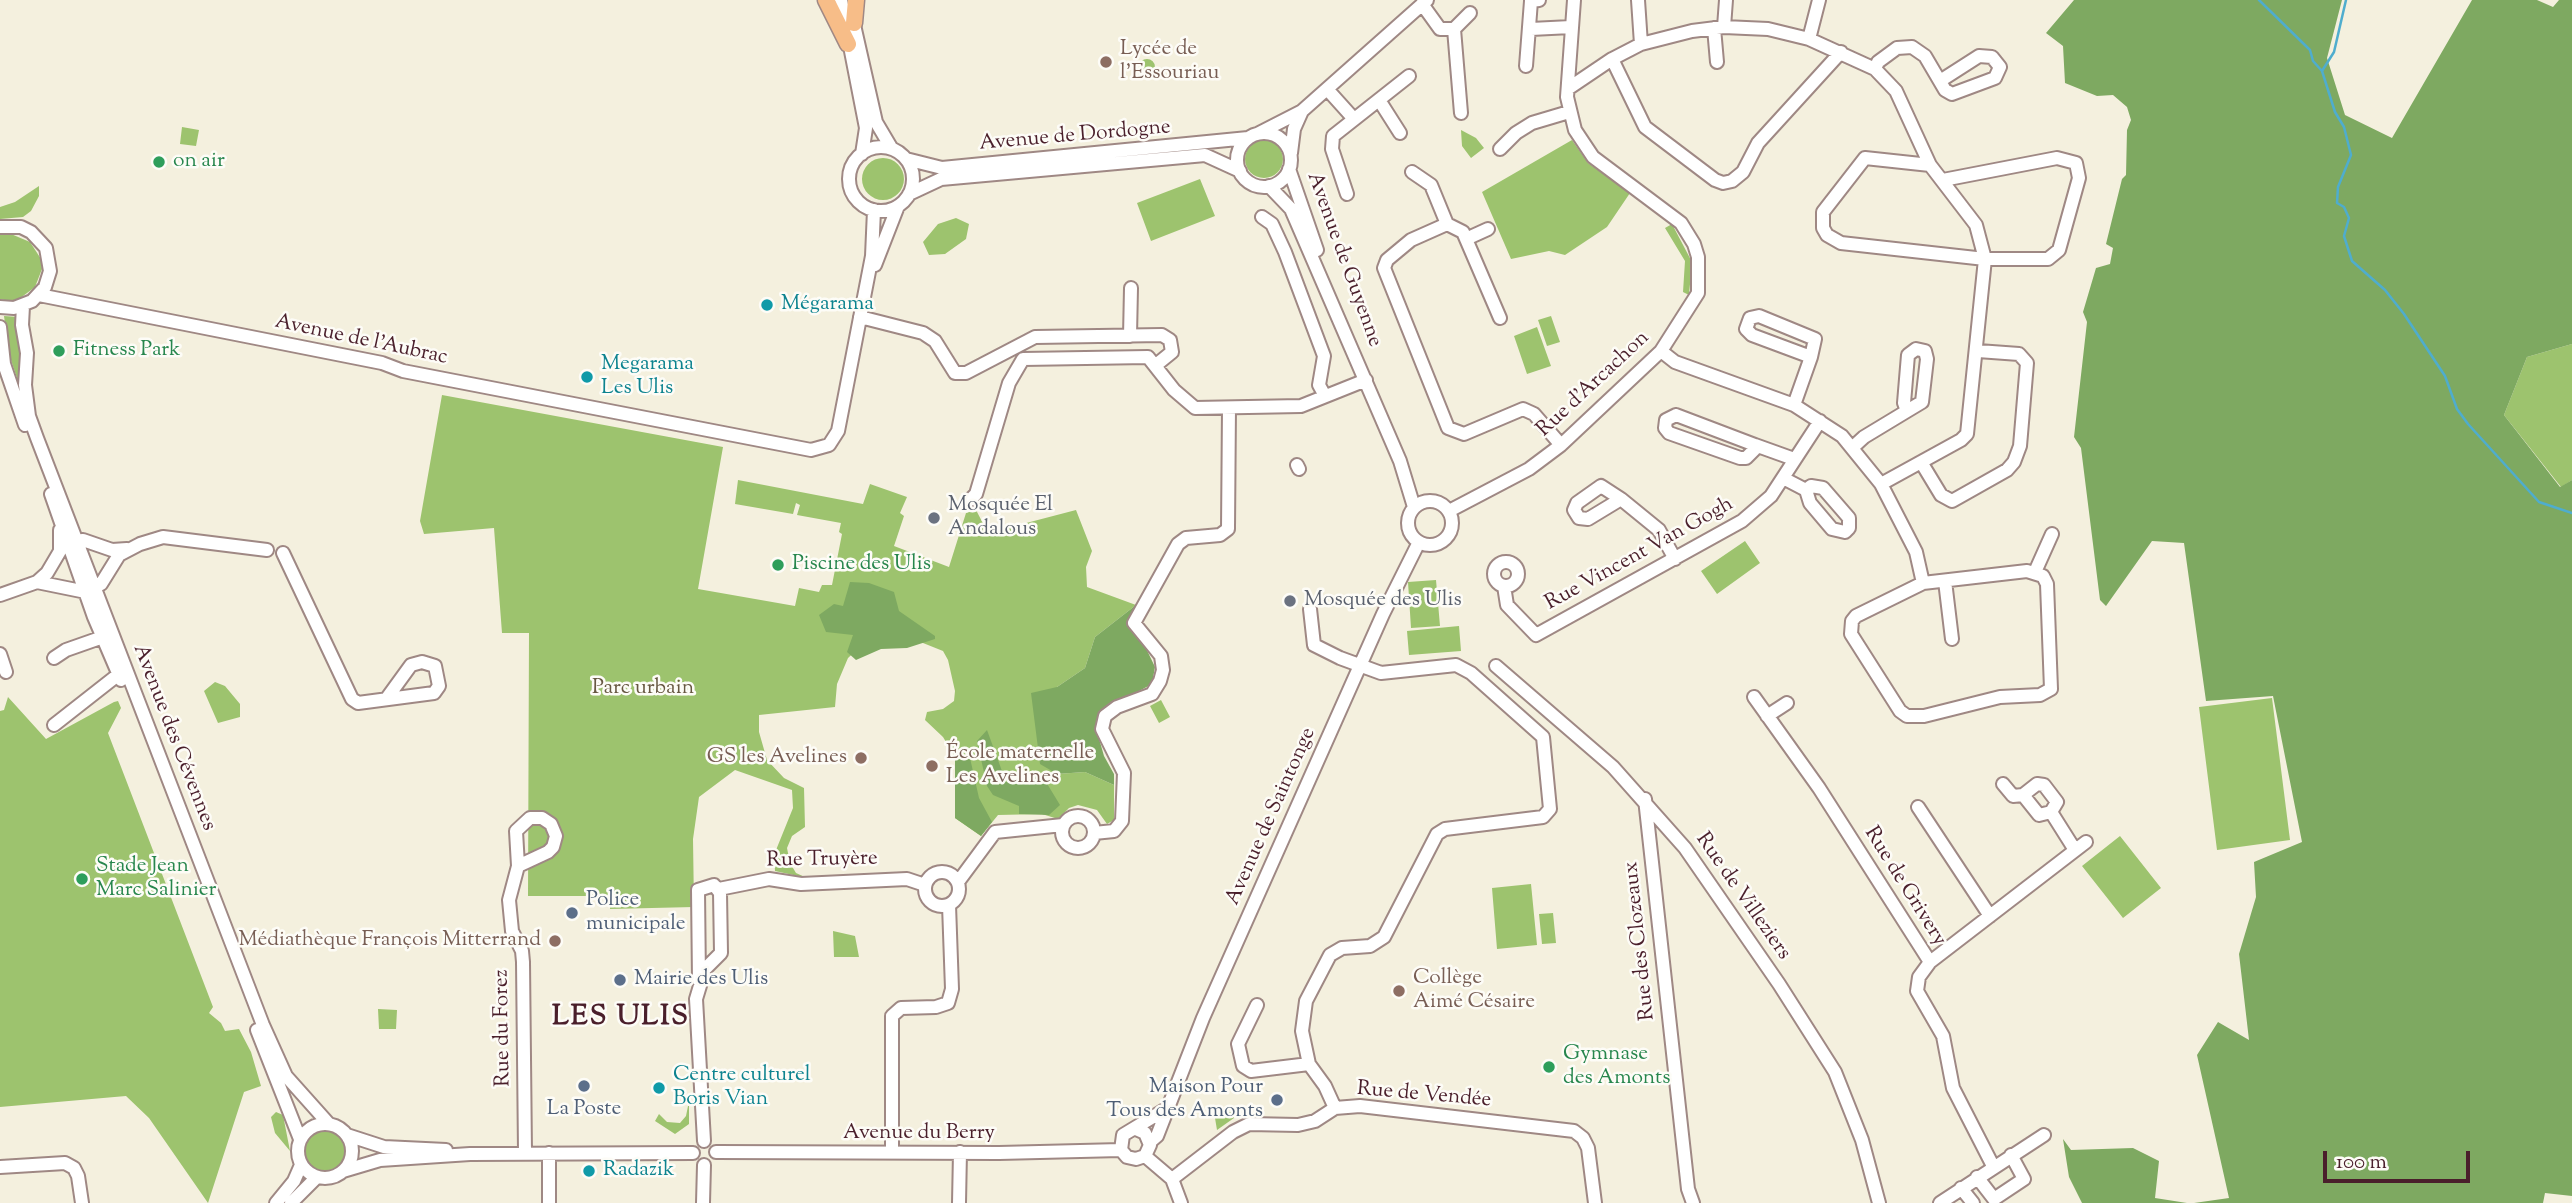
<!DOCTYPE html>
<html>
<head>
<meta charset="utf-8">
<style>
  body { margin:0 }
  #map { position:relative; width:2572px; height:1203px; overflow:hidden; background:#f4f0de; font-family:"Sorts Mill Goudy",serif }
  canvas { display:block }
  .scale { position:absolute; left:2323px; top:1151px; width:147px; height:32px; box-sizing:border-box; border:4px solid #4a1f2b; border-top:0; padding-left:9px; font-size:21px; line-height:24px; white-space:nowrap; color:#4a1f2b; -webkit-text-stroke:5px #fdfcf7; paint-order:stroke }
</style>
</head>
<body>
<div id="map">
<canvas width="2572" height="1203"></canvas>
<div class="scale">100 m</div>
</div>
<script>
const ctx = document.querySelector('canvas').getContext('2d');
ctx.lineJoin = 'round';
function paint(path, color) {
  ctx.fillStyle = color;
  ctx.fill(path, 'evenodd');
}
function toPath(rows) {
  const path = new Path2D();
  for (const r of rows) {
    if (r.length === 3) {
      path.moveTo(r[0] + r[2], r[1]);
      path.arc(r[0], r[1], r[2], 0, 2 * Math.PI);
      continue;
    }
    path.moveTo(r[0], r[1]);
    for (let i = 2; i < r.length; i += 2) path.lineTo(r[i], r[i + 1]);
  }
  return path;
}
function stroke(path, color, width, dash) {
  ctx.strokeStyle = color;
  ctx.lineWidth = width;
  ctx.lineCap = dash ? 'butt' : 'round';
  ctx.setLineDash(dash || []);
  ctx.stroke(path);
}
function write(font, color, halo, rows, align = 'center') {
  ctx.font = font + ' "Sorts Mill Goudy",serif';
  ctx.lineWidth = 5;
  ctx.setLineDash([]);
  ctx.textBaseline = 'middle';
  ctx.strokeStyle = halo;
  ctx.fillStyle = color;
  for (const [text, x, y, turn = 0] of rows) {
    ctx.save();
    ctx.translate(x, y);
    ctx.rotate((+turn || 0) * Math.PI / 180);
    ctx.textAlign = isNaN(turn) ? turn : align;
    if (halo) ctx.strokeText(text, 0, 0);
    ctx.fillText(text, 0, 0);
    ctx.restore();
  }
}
paint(toPath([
  [1147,67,8],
  [182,127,199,130,196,146,180,144],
  [1461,130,1476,138,1484,148,1471,158,1462,146],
  [1264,159,19],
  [1572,140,1588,163,1630,193,1607,227,1565,255,1549,251,1511,259,1482,192],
  [883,179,21],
  [1200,179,1215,216,1151,241,1137,203],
  [39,186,39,196,31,211,23,217,0,219,0,207,15,202],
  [956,218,969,224,966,239,945,254,929,255,923,242,938,224],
  [1672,224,1692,262,1689,295,1683,292,1685,261,1665,228],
  [11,234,30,242,41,259,42,269,35,287,19,299,9,301,0,299,0,235],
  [4,316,19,317,22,349,19,384,9,354],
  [1551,316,1560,342,1547,346,1538,320],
  [1537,327,1551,366,1527,374,1514,336],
  [2572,344,2572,480,2561,487,2504,415,2527,357],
  [442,395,723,447,698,589,795,606,799,588,819,592,822,585,832,585,842,534,839,532,841,523,797,515,800,505,796,503,793,514,735,504,738,480,863,504,870,484,907,497,900,513,904,516,894,546,949,567,966,513,976,510,988,533,1076,510,1092,551,1086,567,1087,587,1136,605,1095,637,1085,668,1057,687,1057,774,1085,772,1114,785,1114,820,1107,824,1097,810,1078,805,1069,808,1058,819,1042,814,998,815,981,836,955,818,955,757,943,737,925,720,927,712,943,709,954,701,955,691,948,660,943,651,908,637,860,647,848,658,837,684,835,707,759,715,759,732,767,760,784,778,804,788,805,827,792,836,787,848,790,863,796,873,807,878,775,871,774,855,793,808,792,790,735,770,699,797,693,839,694,907,610,909,610,896,528,896,529,633,502,633,494,528,424,534,420,521],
  [1745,541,1760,563,1717,594,1701,571],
  [1436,580,1440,626,1411,628,1408,582],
  [1459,626,1461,651,1409,655,1407,631],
  [215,682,225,686,240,704,240,717,218,723,204,691],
  [8,697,46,739,114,702,118,701,121,708,108,733,213,1007,209,1013,221,1023,225,1031,239,1029,251,1052,261,1086,244,1092,208,1203,149,1118,126,1096,0,1107,0,711,4,710],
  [2272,698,2290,840,2217,850,2199,707],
  [1161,700,1170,717,1159,723,1150,706],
  [2120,836,2161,888,2123,918,2082,866],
  [1531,884,1537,945,1497,949,1492,888],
  [1553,913,1556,943,1542,944,1539,914],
  [833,931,855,936,859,957,834,957],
  [378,1009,397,1010,396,1029,379,1029],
  [688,1106,689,1106,689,1124,675,1134,655,1121,659,1114,667,1122,680,1123,686,1116],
  [276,1112,283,1115,290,1151,275,1133,271,1117],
  [1214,1112,1234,1112,1234,1118,1217,1130],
  [324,1151,21]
]), '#9dc36e');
paint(toPath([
  [2074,0,2342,0,2327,58,2345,115,2392,138,2472,0,2537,0,2553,7,2559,0,2572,0,2572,344,2527,357,2504,415,2560,487,2572,480,2572,1196,2545,1193,2543,1203,2194,1203,2229,1198,2197,1055,2218,1022,2249,1040,2239,954,2256,897,2254,862,2302,842,2273,696,2206,701,2184,543,2152,541,2106,606,2100,600,2081,448,2074,437,2087,322,2083,312,2096,268,2110,264,2113,248,2106,244,2122,179,2126,175,2127,130,2131,120,2127,107,2113,95,2097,96,2065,83,2063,46,2046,33],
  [850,582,869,583,894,592,899,611,935,636,935,639,907,648,881,649,856,660,847,652,853,635,826,632,819,615,834,604,843,606],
  [1136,605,1131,617,1155,667,1152,684,1099,713,1098,735,1104,756,1114,774,1114,785,1085,772,1057,774,1040,764,1031,693,1057,687,1085,668,1095,637],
  [987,730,1006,782,1037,772,1046,782,1060,805,1049,815,1019,814,1019,806,993,795,987,786,977,741],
  [955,757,970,758,979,798,992,822,981,836,955,818],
  [2063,1139,2071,1150,2133,1148,2159,1161,2155,1198,2187,1203,2082,1203,2069,1177]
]), '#7ea961');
stroke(toPath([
  [2259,0,2310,50,2313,61,2322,71,2335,112,2344,127,2351,155,2338,187,2337,203,2344,207,2349,218,2344,236,2352,261,2385,290,2404,314,2445,376,2457,409,2468,424,2539,502,2572,513],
  [2322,71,2334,52,2346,0]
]), '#4fadce', 2.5);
const minor = toPath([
  [841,0,866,128,862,154],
  [1638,0,1641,44],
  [1422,4,1440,29,1454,29,1461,113],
  [852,16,876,122,892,149],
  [1724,27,1726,0],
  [1714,28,1717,62],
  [1454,29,1470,13],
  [1531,29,1571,27],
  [1809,39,1819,0],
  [1612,59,1645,127,1715,180,1723,183,1732,181,1743,172,1758,143,1841,52],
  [1526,66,1531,1,1539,0],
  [1875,69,1878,62,1897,48,1912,47,1925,56,1945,90,1952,94,1995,78,2000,67,1992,57,1979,56,1940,81],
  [1569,88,1612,59,1641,44,1692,31,1724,27,1768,29,1809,39,1875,69,1896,91,1930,165,1976,225,1985,259,1967,434,1961,440,1881,484],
  [1327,89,1354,119],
  [1379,100,1400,133],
  [1259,133,1302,111,1427,0],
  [1264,160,27],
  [881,179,32],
  [1500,149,1516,133,1532,123,1569,112],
  [1291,153,1294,129,1302,111],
  [906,159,942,168,1248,138],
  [1930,165,1865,158,1823,212,1823,228,1827,235,1841,243,1985,259,2048,259,2059,250,2079,178,2076,163,2057,158,1943,180],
  [1289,169,1317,250],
  [1412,172,1431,185,1447,224],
  [1269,186,1291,209,1400,461,1414,507],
  [909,194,941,179,1205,155,1240,171],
  [1347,194,1332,149,1333,136,1409,76],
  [1262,217,1272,224,1285,252,1324,356,1319,385,1325,396],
  [0,227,21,227,31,232,46,248,50,271,45,287,32,301,14,308,0,307],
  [1466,239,1488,229],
  [875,265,898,206],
  [39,295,382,363,403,371,811,450,829,445,838,431,872,256,874,210],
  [23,306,22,325,27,353,25,385,29,416,37,438,263,1025,286,1076,328,1123],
  [860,317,923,333,935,341,955,373,966,373,1035,337,1162,335,1170,340,1172,352,1156,365],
  [1500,318,1463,232,1447,224,1411,240,1387,260,1384,268,1448,428,1464,434,1523,409,1534,414,1561,445],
  [0,327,4,364,25,425],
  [1130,336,1131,288],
  [1661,351,1675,362,1794,405,1842,436,1881,484,1916,552,1923,583],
  [1794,405,1811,357,1815,339,1759,316,1750,318,1746,329,1752,335,1811,357],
  [1676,415,1755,445,1754,450,1746,458,1740,458,1669,433,1665,428,1666,420,1676,415],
  [1755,445,1794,459],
  [1852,448,1864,437,1907,411,1922,402,1927,359,1925,351,1916,349,1908,355,1904,403,1907,411],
  [1921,462,1941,495,1952,501,2007,470,2014,462,2020,446,2027,363,2019,354,1978,351],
  [1297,465,1299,469],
  [1783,478,1806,490,1811,486,1823,488,1849,518,1849,528,1845,532,1832,529,1810,503,1806,490],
  [51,494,94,617,121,680],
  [1621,499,1601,486,1577,503,1574,510,1579,518,1588,519,1621,499,1659,530,1675,559],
  [970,500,976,494,1009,383,1023,359,1148,357,1174,390,1195,408,1301,406,1366,380],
  [1430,523,22],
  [1449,511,1529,469,1561,445,1661,351,1698,293,1698,257,1694,244,1681,223,1593,157,1575,130,1567,97,1574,0],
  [74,541,83,540,112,550,127,549],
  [283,553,352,699,358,703,434,693,439,686,435,666,422,662,411,665,387,698],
  [1506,574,12],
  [2027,571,2043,576,2047,584,2051,689,2040,695,2000,697,1924,716,1907,716,1900,711,1851,634,1852,621,1856,616,1923,583,2027,571],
  [2035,572,2052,534],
  [1945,581,1952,639],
  [37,582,86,592,101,584,119,555,140,544,163,537,267,550],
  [1504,586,1507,605,1536,635,1742,521,1771,496,1820,421],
  [0,595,37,582,47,573,60,551,60,530],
  [1310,609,1314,645,1340,658,1381,673,1456,665,1471,673,1543,737,1550,809,1543,817,1445,829,1437,834,1384,937,1370,946,1342,948,1330,955,1306,1001,1302,1031,1309,1064,1325,1086,1335,1108],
  [0,654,6,672],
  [54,658,66,650,103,637],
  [1496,666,1613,767,1685,848,1779,984,1835,1072,1862,1140,1879,1203],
  [1754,697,1819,788,1930,962],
  [1767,716,1787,703],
  [54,725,119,674],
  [2003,784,2013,796,2023,795],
  [1645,799,1688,1189,1693,1203],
  [1918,807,1990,916],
  [2051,812,2057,802,2044,785,2037,784,2023,795,2039,815,2051,812,2075,850],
  [1078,832,16],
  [1094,833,1114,831,1122,821,1124,773,1102,729,1105,716,1117,707,1152,694,1160,681,1163,670,1161,656,1134,623,1178,544,1186,538,1220,535,1228,529,1229,408],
  [518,866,548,852,553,847,556,836,551,824,542,818,530,818,516,831,518,866,509,900,512,931,522,951,523,962,525,1152],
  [942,889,17],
  [958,882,995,832,1063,825],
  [719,889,769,879,801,884,907,879,925,885],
  [699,981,698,890,714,885,720,893,721,953,705,969,696,999,704,1141],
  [1257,1005,1238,1044,1243,1066,1251,1071,1309,1064],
  [257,1030,300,1139],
  [325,1151,27],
  [1136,1129,1145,1133,1150,1145,1145,1156,1136,1159,1127,1157,1121,1150,1123,1135,1166,1109],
  [347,1135,384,1147,446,1150],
  [1150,1142,1157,1136,1203,1018,1383,614,1419,542],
  [716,1152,999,1153,1121,1150],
  [892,1152,892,1016,901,1008,936,1007,948,1003,952,989,949,905],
  [549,1153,549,1203],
  [1145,1156,1172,1179,1181,1203],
  [1993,1166,1953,1088,1943,1036,1917,991,1919,977,1930,962,2086,842],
  [0,1167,65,1163,74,1168,78,1176,82,1203],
  [343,1171,380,1160,470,1154,693,1153],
  [1977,1177,1994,1199,2024,1179,2011,1155],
  [1172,1179,1233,1132,1249,1124,1298,1125,1315,1121,1335,1108,1360,1106,1574,1131,1583,1138,1588,1148,1595,1203],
  [1961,1188,1973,1203],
  [276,1203,294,1181,301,1165],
  [291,1203,317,1177],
  [703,1203,704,1165],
  [959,1203,960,1152],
  [1940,1203,2044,1135]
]);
const major = toPath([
  [826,0,848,44],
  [854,23,856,0]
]);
stroke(minor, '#9f8884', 16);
stroke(major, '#9f8884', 19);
stroke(minor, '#fff', 12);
stroke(major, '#f7bd88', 16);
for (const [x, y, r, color] of [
  [1106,62,7,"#8d6e63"],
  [159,162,7,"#2e9e5b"],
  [767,305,7,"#0f9aa8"],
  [59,351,7,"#2e9e5b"],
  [587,377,7,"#0f9aa8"],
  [934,518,7,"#6b7280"],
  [778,565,7,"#2e9e5b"],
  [1290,601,7,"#6b7280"],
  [861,758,7,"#8d6e63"],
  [932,766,7,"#8d6e63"],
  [82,879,7,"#2e9e5b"],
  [572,913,7,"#5c6f8a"],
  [555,941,7,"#8d6e63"],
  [620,980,7,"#5c6f8a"],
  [1399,991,7,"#8d6e63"],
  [1549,1067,7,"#2e9e5b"],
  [584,1086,7,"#5c6f8a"],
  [659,1088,7,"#0f9aa8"],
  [1277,1100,7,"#5c6f8a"],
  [589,1171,7,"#0f9aa8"]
]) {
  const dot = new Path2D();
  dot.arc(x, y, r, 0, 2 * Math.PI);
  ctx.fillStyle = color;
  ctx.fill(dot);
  stroke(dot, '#fdfcf7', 2.5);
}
write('21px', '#785e54', '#fdfcf7', [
  ["Lycée de",1120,50],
  ["l'Essouriau",1120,74],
  ["École maternelle",946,754],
  ["Les Avelines",946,778],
  ["GS les Avelines",847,758,"right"],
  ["Médiathèque François Mitterrand",541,941,"right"],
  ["Collège",1413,979],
  ["Aimé Césaire",1413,1003]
], 'left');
write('21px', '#4a1f2b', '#fdfcf7', [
  ["Avenue de Dordogne",1075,137,-5],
  ["Avenue de Guyenne",1343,260,70],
  ["Avenue de l'Aubrac",361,341,12],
  ["Rue d'Arcachon",1594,385,-43],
  ["Rue Vincent Van Gogh",1640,555,-29],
  ["Avenue des Cévennes",173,738,69],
  ["Avenue de Saintonge",1272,817,-66],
  ["Rue Truyère",822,861,-1],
  ["Rue de Grivery",1904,887,58],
  ["Rue de Villeziers",1742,897,55],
  ["Rue des Clozeaux",1641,941,-96],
  ["Rue du Forez",504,1028,-91],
  ["Rue de Vendée",1424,1096,5],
  ["Avenue du Berry",919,1134]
]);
write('21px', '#27864d', '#fdfcf7', [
  ["on air",173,162],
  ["Fitness Park",73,351],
  ["Piscine des Ulis",792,565],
  ["Stade Jean",96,867],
  ["Marc Salinier",96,891],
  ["Gymnase",1563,1055],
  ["des Amonts",1563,1079]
], 'left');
write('21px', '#0d838f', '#fdfcf7', [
  ["Mégarama",781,305],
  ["Megarama",601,365],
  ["Les Ulis",601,389],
  ["Centre culturel",673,1076],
  ["Boris Vian",673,1100],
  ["Radazik",603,1171]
], 'left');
write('21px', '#5b616d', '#fdfcf7', [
  ["Mosquée El",948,506],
  ["Andalous",948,530],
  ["Mosquée des Ulis",1304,601]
], 'left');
write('21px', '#675842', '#fdfcf7', [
  ["Parc urbain",643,689]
]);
write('21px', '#4e5e75', '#fdfcf7', [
  ["Police",586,901],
  ["municipale",586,925],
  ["Mairie des Ulis",634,980],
  ["Maison Pour",1263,1088,"right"],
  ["Tous des Amonts",1263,1112,"right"],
  ["La Poste",584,1110,"center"]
], 'left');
ctx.letterSpacing = '2px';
write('bold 28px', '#4a1f2b', '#fdfcf7', [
  ["LES ULIS",621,1019]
]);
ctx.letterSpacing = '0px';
</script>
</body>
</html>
